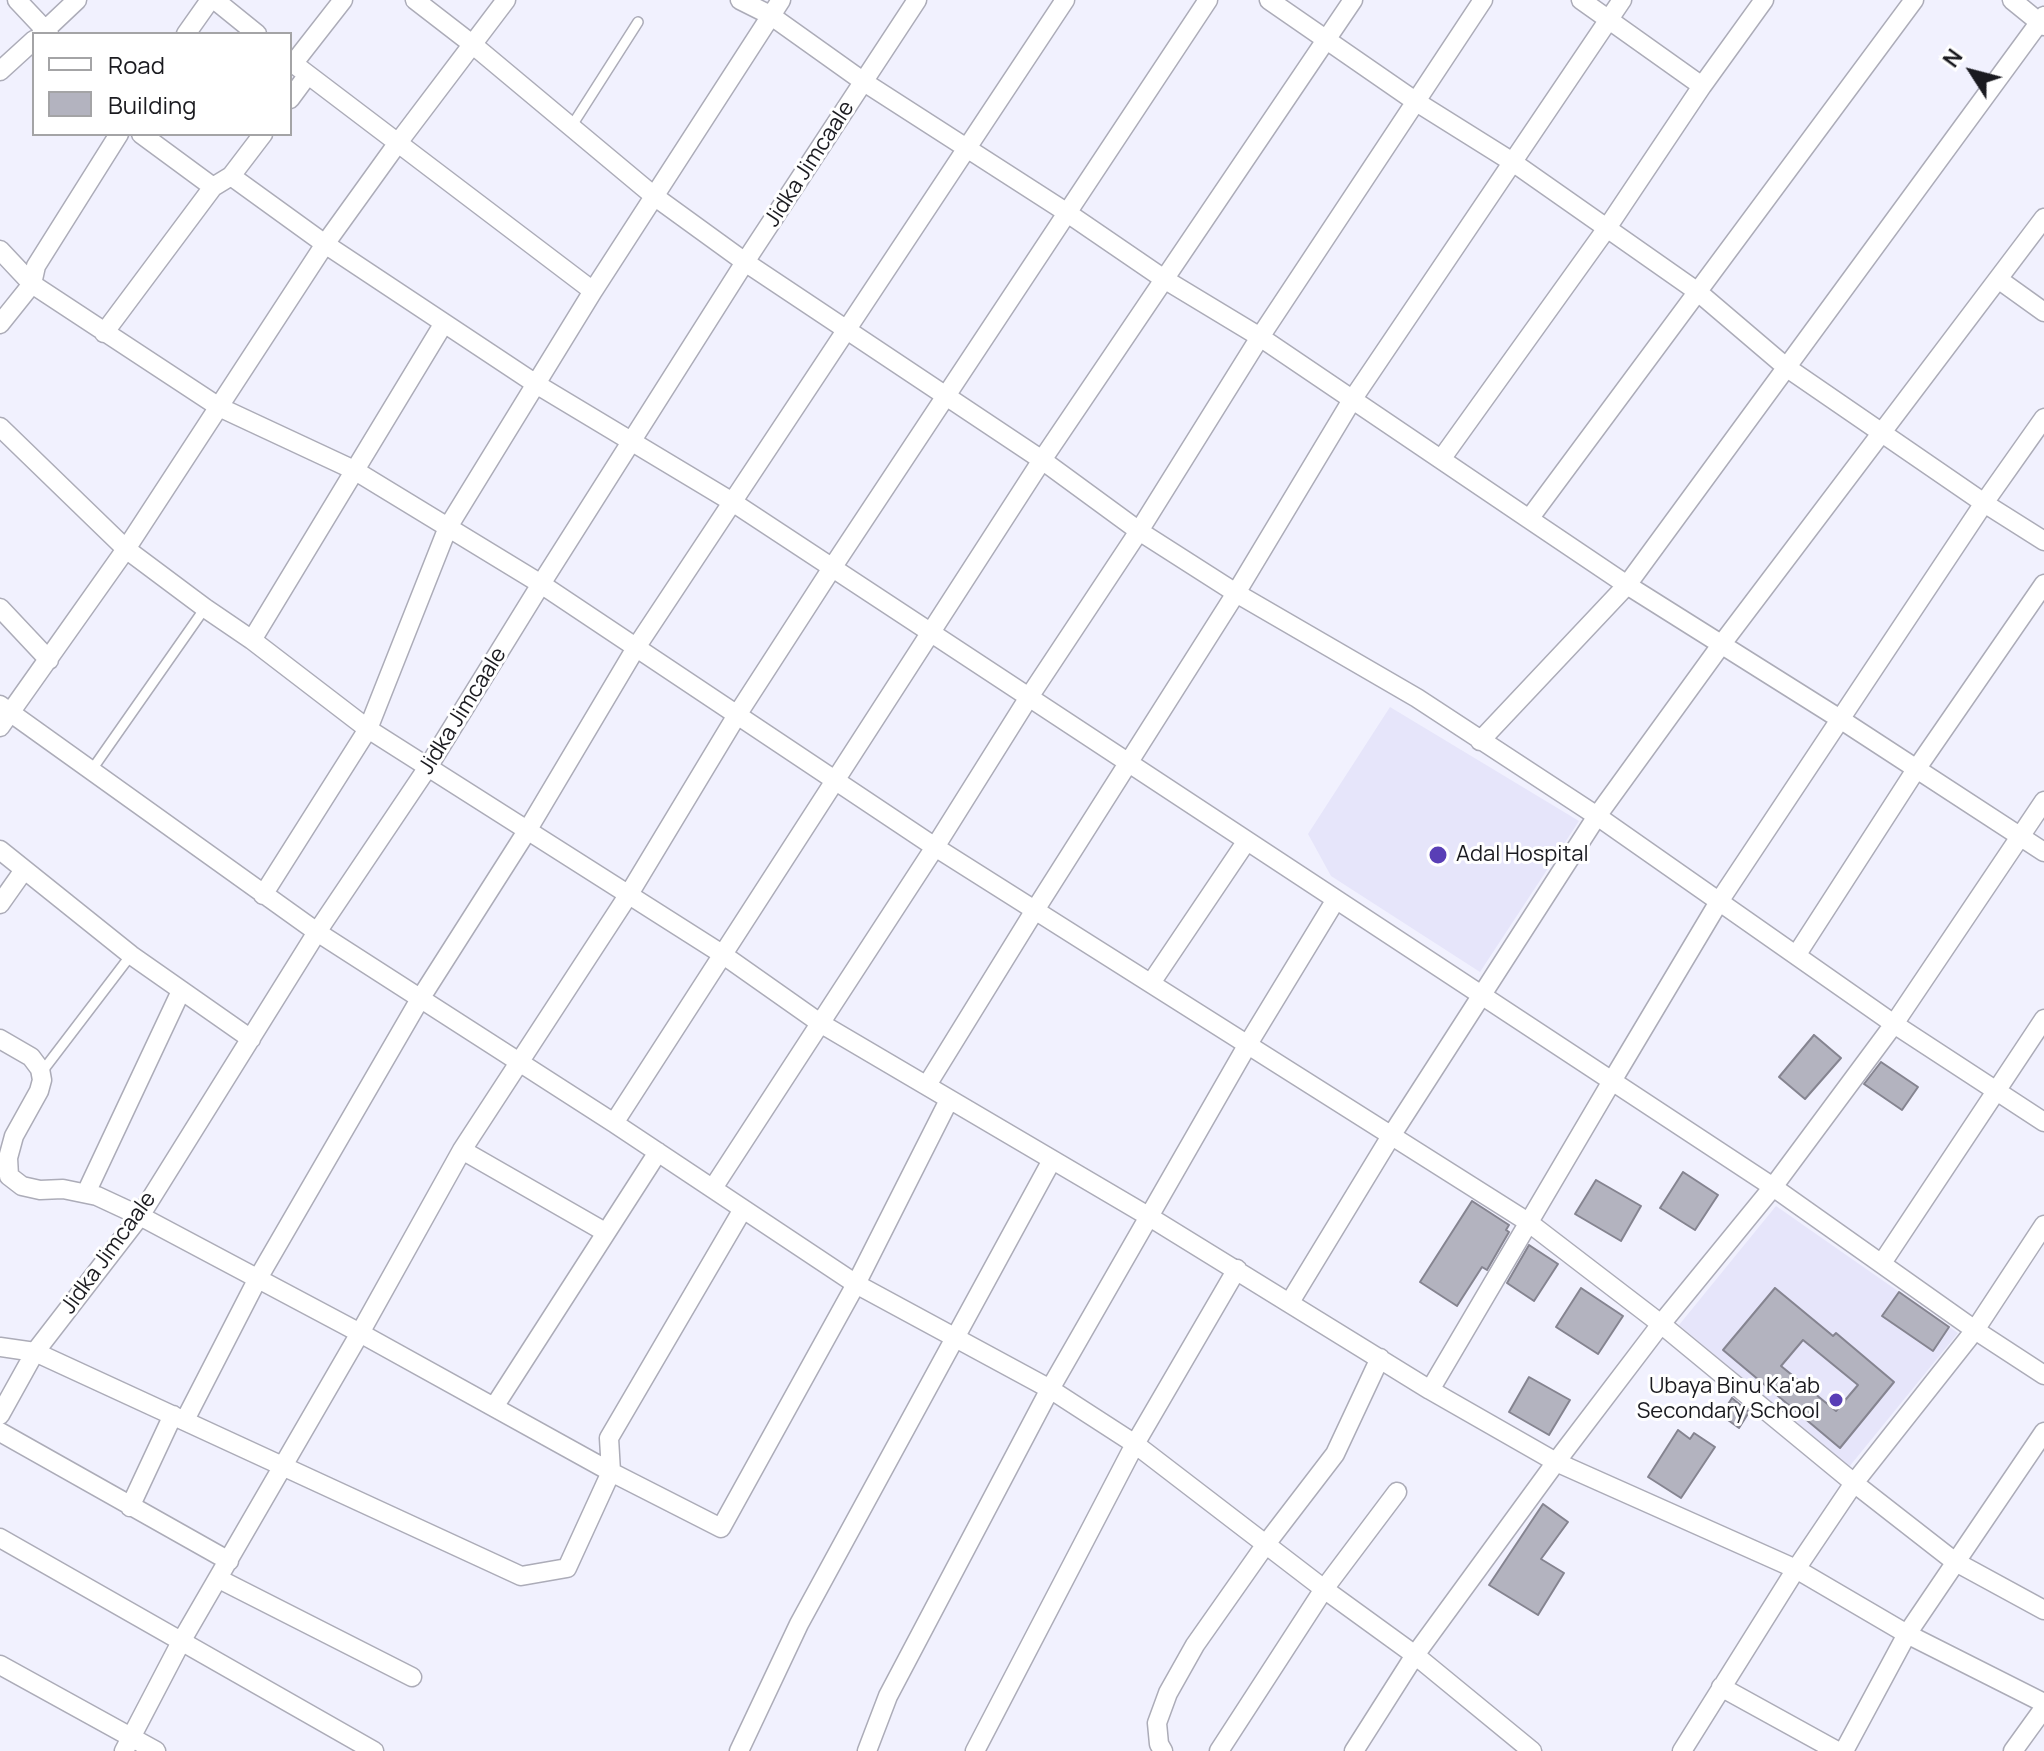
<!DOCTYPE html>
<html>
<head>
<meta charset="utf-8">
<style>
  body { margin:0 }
  #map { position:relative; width:2044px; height:1751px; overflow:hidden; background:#f1f1fe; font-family:Manrope,sans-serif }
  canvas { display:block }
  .legend { position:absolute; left:32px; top:32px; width:260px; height:104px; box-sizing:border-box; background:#fff; border:2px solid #a4a4a6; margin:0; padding:10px 14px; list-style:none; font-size:24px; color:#1b1b20 }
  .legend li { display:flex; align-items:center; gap:16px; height:40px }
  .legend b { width:40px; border:2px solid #a4a4a6 }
  .north { position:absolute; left:1932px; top:32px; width:80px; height:80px; -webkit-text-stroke:6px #fff; paint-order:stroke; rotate:306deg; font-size:22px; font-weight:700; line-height:32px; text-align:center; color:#1b1b20 }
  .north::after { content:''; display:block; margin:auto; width:28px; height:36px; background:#1b1b20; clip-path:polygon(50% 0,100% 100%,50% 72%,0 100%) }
</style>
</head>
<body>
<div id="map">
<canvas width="2044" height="1751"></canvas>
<ul class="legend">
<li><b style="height:10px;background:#fff"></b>Road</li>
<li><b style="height:22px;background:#b3b3bf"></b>Building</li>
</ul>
<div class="north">N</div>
</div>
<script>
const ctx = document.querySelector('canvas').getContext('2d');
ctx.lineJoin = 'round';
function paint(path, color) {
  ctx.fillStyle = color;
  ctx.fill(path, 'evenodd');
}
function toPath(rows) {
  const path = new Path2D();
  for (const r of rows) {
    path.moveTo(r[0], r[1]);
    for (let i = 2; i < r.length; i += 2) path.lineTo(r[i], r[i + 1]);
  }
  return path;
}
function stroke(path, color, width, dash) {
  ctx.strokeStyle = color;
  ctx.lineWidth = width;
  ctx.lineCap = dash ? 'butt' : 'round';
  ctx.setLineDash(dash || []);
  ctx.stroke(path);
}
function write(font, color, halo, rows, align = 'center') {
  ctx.font = font + ' Manrope,sans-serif';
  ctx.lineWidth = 6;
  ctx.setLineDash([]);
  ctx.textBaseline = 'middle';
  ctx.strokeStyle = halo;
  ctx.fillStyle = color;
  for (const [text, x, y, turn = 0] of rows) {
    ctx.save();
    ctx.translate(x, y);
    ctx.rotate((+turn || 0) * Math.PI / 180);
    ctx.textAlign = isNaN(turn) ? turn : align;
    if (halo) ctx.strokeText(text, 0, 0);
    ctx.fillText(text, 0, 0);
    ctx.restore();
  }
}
paint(toPath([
  [1390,707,1579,821,1480,972,1331,876,1308,834],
  [1776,1206,1958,1333,1849,1467,1679,1325]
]), '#e6e5fa');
const building = toPath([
  [1814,1035,1841,1058,1805,1099,1779,1077,1814,1035],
  [1881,1062,1918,1087,1902,1110,1864,1084,1881,1062],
  [1683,1172,1718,1195,1695,1230,1660,1208,1683,1172],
  [1596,1180,1641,1206,1621,1241,1575,1214,1596,1180],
  [1472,1201,1509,1225,1506,1230,1509,1232,1487,1270,1482,1267,1457,1306,1420,1282,1472,1201],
  [1529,1245,1558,1264,1534,1301,1507,1283,1529,1245],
  [1581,1288,1623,1316,1598,1354,1556,1327,1581,1288],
  [1775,1288,1833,1336,1836,1333,1894,1382,1840,1448,1723,1350,1775,1288],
  [1803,1340,1858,1385,1836,1411,1781,1366,1803,1340],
  [1899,1292,1949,1327,1933,1351,1882,1316,1899,1292],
  [1529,1377,1570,1400,1549,1435,1509,1412,1529,1377],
  [1732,1398,1749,1412,1739,1428,1721,1415,1732,1398],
  [1678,1430,1690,1439,1694,1433,1715,1447,1681,1498,1648,1477,1678,1430],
  [1543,1504,1568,1522,1541,1559,1564,1573,1538,1615,1489,1585,1543,1504]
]);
paint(building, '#b3b3bf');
stroke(building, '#858490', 2);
const service = toPath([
  [571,127,638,22],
  [91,771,205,608],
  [41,1073,131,955]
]);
const minor = toPath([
  [17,0,49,34],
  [215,0,257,34],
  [415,0,472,44,654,196,745,262,1042,460,1139,531,1236,593,1417,698,1597,816,1894,1024,2044,1122],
  [740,0,770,15,864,82,1066,212,1164,279,1260,337,1529,519,1914,0],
  [1269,0,1415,101,1514,163,1698,292,1786,367,1984,503,2044,541],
  [1581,0,1702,86],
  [2012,0,2044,26],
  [41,34,77,0],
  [186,34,210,0],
  [290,61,593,291],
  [293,64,343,0],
  [0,71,34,40],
  [290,99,307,76],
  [141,134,213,187],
  [231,176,325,244,536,384,734,503,1612,1081,1720,900,1984,503,2044,418],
  [0,250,32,284,219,407,354,470,541,584,935,847,1528,1222,1661,1324,1854,1483,1954,1561,2044,1610],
  [1998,279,2044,312],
  [0,324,32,284,36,266,119,134],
  [104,333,213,187,231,176,263,134],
  [0,427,126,549,205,608,252,640,368,729,722,954,820,1023,1148,1216,1430,1390,1556,1462,1796,1569,1907,1634,2044,1703],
  [1442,458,1607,228,1702,86,1764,0],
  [1529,519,1627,585,1840,719,2044,852],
  [0,608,49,660],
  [252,640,444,323],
  [0,705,317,932,614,1123,856,1284,1050,1389,1135,1444,1324,1589,1415,1655,1532,1751],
  [0,727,126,549,325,244,397,144,506,0],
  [1480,741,1627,585,2044,16],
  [0,850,131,955,251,1039],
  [263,895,368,729,448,527,593,291,781,0],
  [0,904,24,870],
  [1797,954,1917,768,2044,584],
  [1151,983,1246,842],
  [0,1039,31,1057,40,1069,42,1080,39,1091,14,1136,8,1158,9,1176,22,1186,40,1190,63,1189,97,1196,140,1216,360,1333,611,1472,721,1528,856,1284,949,1100],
  [927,1085,1035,910,1236,593,1352,400,1622,0],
  [614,1123,1042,460,1353,0],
  [462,1150,605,1232],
  [713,1188,935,847,1029,697,1139,531,1260,337,1483,0],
  [86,1193,181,991],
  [1882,1263,2044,1019],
  [1290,1302,1391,1136,1597,816,1721,645,2044,218],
  [0,1347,35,1352,521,1576,567,1568,611,1472,609,1438,743,1209],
  [1430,1390,1612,1081,1773,1187,1975,1330,2044,1375],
  [494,1407,658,1152],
  [0,1415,35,1352,140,1216,317,932,428,767,541,584,745,262,917,0],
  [185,1420,257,1280,420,999,527,831,637,646,1065,0],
  [0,1432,229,1561],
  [130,1507,173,1415],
  [0,1538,374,1751],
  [219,1579,412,1677],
  [0,1665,156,1751],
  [1721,1687,1837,1751],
  [124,1751,182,1640,360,1333,462,1150,629,894,737,715,832,568,1208,0],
  [739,1751,799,1624,1052,1160],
  [867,1751,888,1696,1050,1389,1248,1044,1335,901],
  [975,1751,1135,1444,1237,1269],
  [1163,1751,1159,1744,1157,1723,1168,1693,1195,1645,1266,1544,1335,1454,1380,1358],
  [1219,1751,1324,1589,1397,1492],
  [1354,1751,1415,1655,1556,1462,1661,1324,1773,1187,1894,1024,2044,801],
  [1682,1751,1796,1569,1854,1483,1975,1330,2044,1225],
  [1844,1751,1907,1634,2044,1432],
  [2013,1751,2044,1708]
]);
stroke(service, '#acacb8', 12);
stroke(minor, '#acacb8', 21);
stroke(service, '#fff', 9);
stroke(minor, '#fff', 18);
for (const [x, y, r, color] of [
  [1438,855,10,"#593eb6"],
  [1836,1400,8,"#593eb6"]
]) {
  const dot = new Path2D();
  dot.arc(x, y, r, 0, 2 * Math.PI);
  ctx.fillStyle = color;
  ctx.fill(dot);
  stroke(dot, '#fff', 3);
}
write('22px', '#1b1b20', '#fff', [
  ["Jidka Jimcaale",810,164,-57],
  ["Jidka Jimcaale",463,711,-58],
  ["Jidka Jimcaale",109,1253,-54]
]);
write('22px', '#1b1b20', '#fff', [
  ["Adal Hospital",1456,855],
  ["Ubaya Binu Ka'ab",1820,1387,"right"],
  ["Secondary School",1820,1412,"right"]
], 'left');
</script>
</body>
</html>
